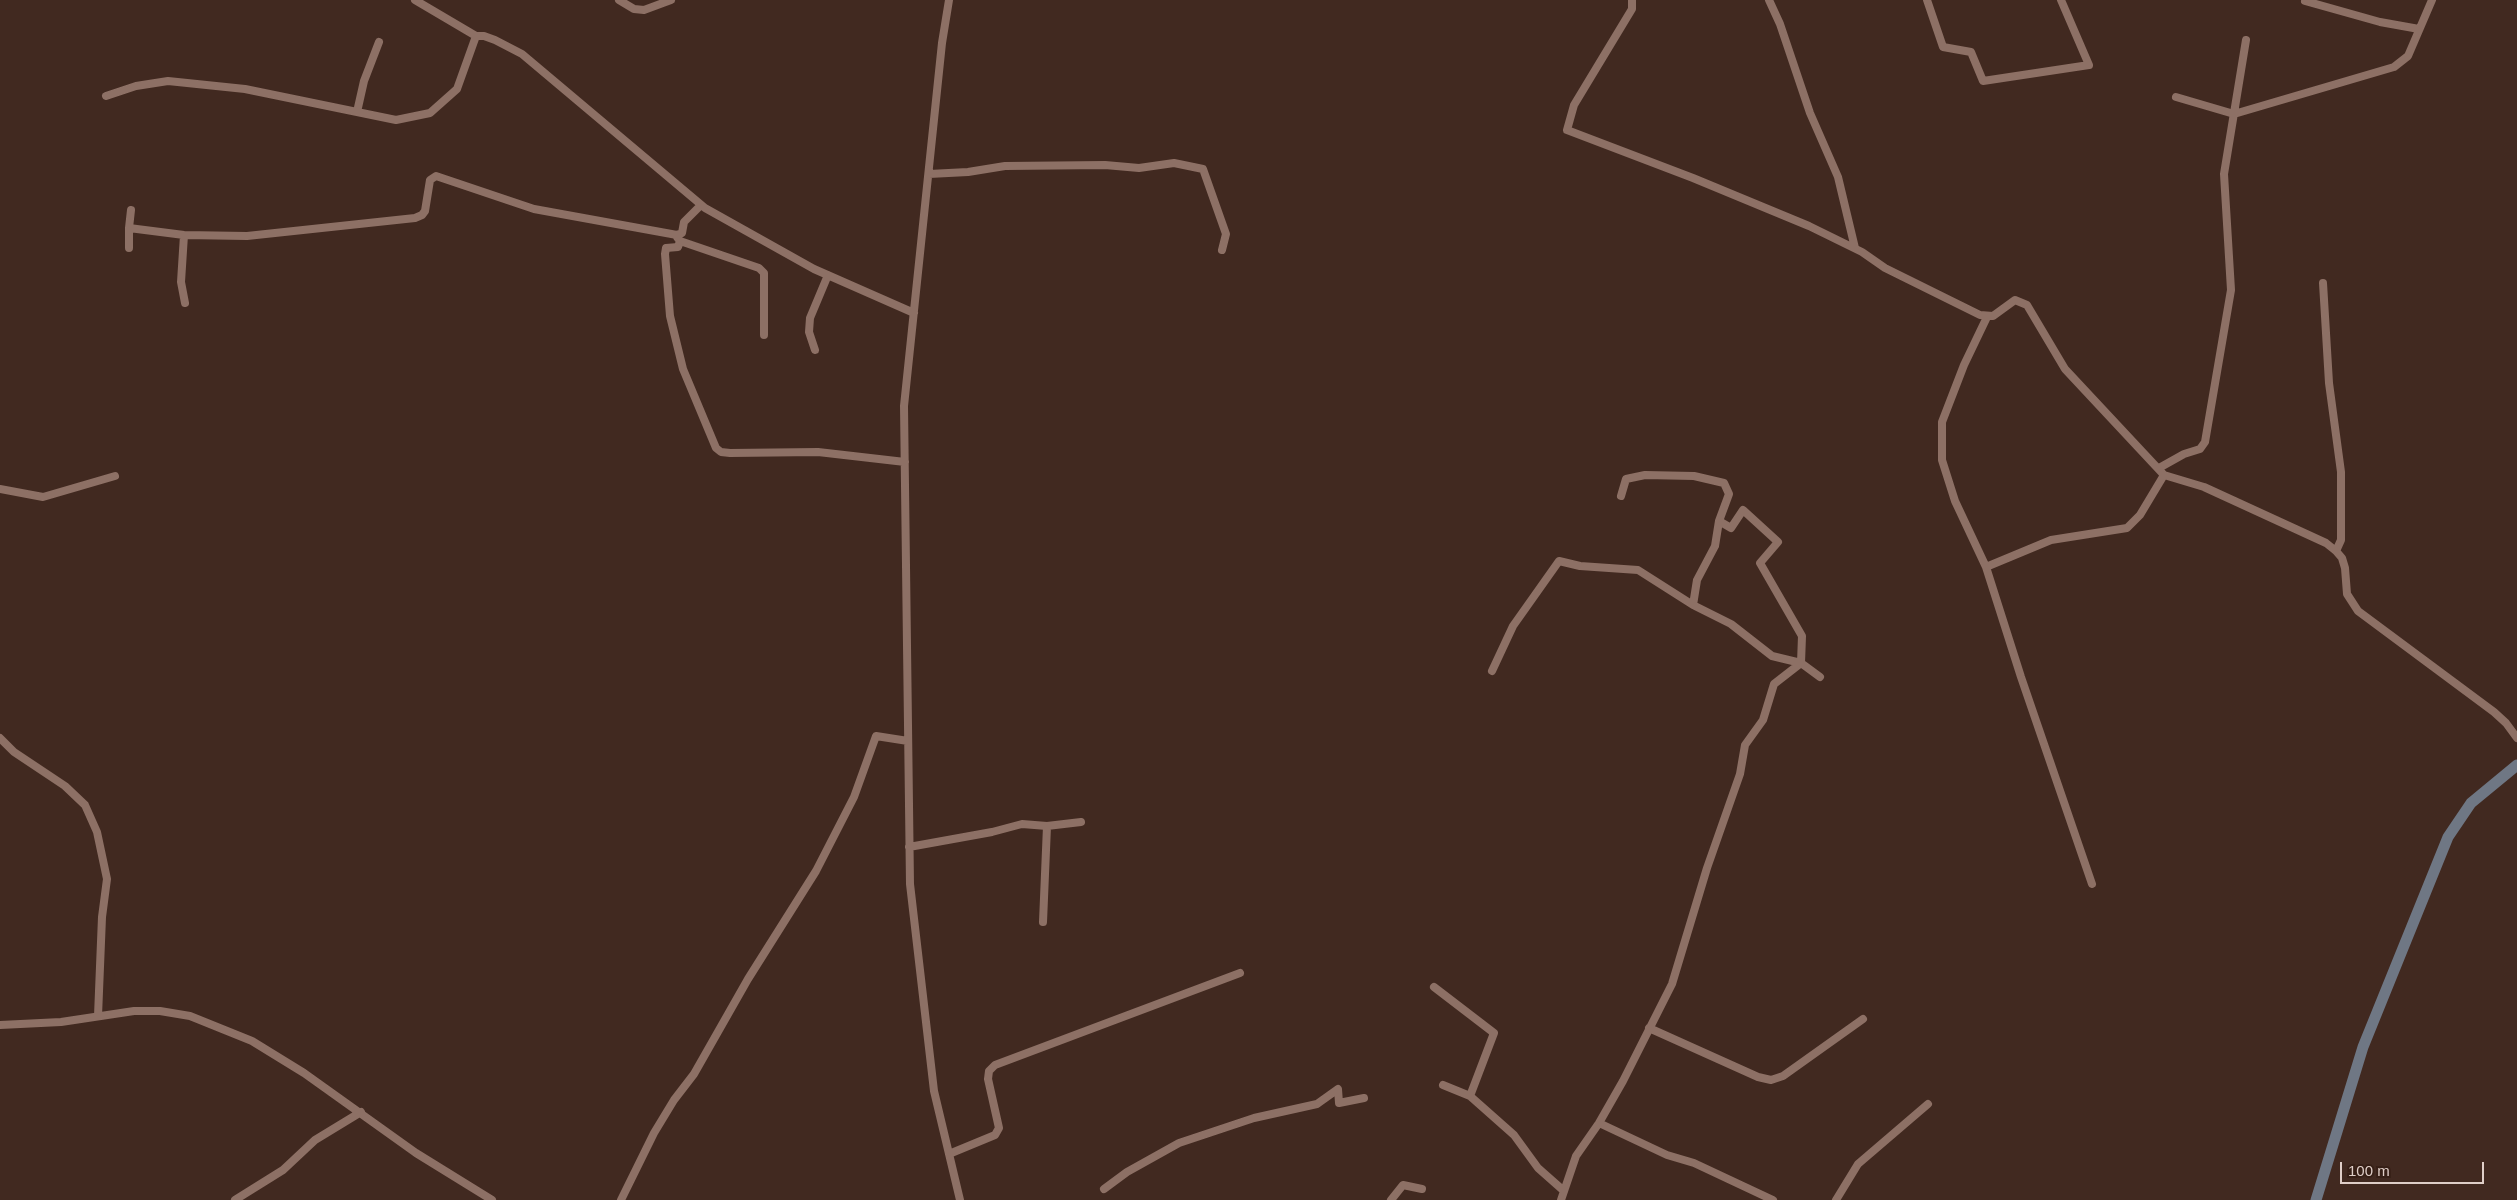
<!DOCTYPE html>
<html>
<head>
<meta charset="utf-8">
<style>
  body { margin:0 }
  #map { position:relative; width:2517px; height:1200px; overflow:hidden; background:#412920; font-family:Arial,sans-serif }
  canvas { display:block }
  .scale { position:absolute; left:2340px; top:1162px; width:144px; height:22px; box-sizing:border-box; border:2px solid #dfcec8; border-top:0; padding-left:6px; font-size:15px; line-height:18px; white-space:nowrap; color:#dfcec8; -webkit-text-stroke:4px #361f16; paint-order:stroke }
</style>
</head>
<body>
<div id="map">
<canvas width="2517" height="1200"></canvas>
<div class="scale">100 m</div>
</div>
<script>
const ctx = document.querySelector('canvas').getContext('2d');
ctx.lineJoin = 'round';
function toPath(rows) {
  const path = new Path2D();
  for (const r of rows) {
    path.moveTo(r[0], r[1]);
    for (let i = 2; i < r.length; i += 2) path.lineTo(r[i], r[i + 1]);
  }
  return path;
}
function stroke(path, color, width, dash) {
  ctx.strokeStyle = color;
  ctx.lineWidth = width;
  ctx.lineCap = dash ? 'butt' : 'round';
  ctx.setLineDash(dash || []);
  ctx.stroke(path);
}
stroke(toPath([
  [415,0,476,36,484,36,495,40,522,54,705,208,814,269,914,313],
  [619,0,634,9,644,10,671,0],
  [949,0,942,43,904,406,910,884,934,1091,960,1200],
  [1632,0,1632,9,1574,105,1567,130,1693,178,1809,226,1862,252,1885,268,1980,315,1993,316,2015,300,2027,305,2065,369,2164,475,2204,487,2326,543,2336,551,2342,558,2345,568,2347,594,2358,611,2494,712,2506,723,2517,738],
  [1769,0,1780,24,1810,113,1838,177,1855,248],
  [1927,0,1943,47,1971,52,1983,81,2089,65,2061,0],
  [2305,1,2380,22,2419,29],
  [106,96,136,86,168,81,245,89,396,120,430,113,457,89,476,36],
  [2176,97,2234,114,2394,67,2408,56,2432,0],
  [357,112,364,81,379,42],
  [929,174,968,172,1005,166,1105,165,1139,168,1174,163,1203,169,1226,234,1222,250],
  [131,210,129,228,184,235,247,236,415,218,422,215,425,211,430,180,436,176,534,209,677,235,682,233,684,222,701,205],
  [184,235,181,282,185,303],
  [677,237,680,241,759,268,764,273,764,335],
  [680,241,678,247,666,248,665,254,670,316,683,369,716,448,721,452,730,453,818,452,905,462],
  [129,248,129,228],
  [2323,283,2329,383,2341,472,2341,540,2336,551],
  [1987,317,1964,365,1942,422,1942,460,1955,501,1986,567,2021,677,2092,884],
  [815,350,809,332,810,318,828,275],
  [2159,468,2184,454,2200,449,2205,442,2231,290,2224,174,2246,40],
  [0,489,43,497,115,476],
  [1621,496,1626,479,1645,475,1694,476,1724,483,1729,494,1719,521,1731,528,1743,510,1778,542,1760,563,1802,636,1801,663,1772,656,1731,624,1693,605,1697,580,1715,546,1719,521],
  [1986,567,2051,540,2127,528,2140,515,2164,475],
  [1492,671,1513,626,1559,561,1580,566,1638,570,1693,605],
  [0,738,14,752,65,786,85,805,97,832,107,879,102,917,98,1016],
  [909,847,992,832,1022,824,1047,826,1081,822],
  [1043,922,1047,826],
  [1434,987,1494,1033,1470,1096],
  [0,1025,61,1022,134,1011,160,1011,190,1016,252,1041,304,1073,416,1153,492,1200],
  [1649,1028,1758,1077,1771,1080,1783,1076,1863,1019],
  [1443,1085,1470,1096,1514,1135,1538,1168,1564,1191],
  [1599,1123,1667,1155,1694,1163,1773,1200],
  [949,1154,995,1135,999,1128,988,1079,989,1071,995,1065,1240,973],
  [1104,1189,1127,1172,1179,1143,1254,1118,1317,1104,1338,1089,1339,1103,1364,1098],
  [235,1200,283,1170,315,1140,361,1112],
  [621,1200,654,1133,674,1100,694,1074,748,979,816,871,854,797,876,736,908,741],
  [1391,1200,1403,1185,1422,1189],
  [1561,1200,1576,1156,1599,1123,1623,1081,1672,984,1707,868,1740,774,1745,745,1763,720,1774,684,1801,663,1820,677],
  [1836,1200,1858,1164,1928,1104]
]), '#8d7065', 8);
stroke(toPath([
  [2316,1200,2363,1047,2448,837,2471,803,2517,765]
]), '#6f7784', 11);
</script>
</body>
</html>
